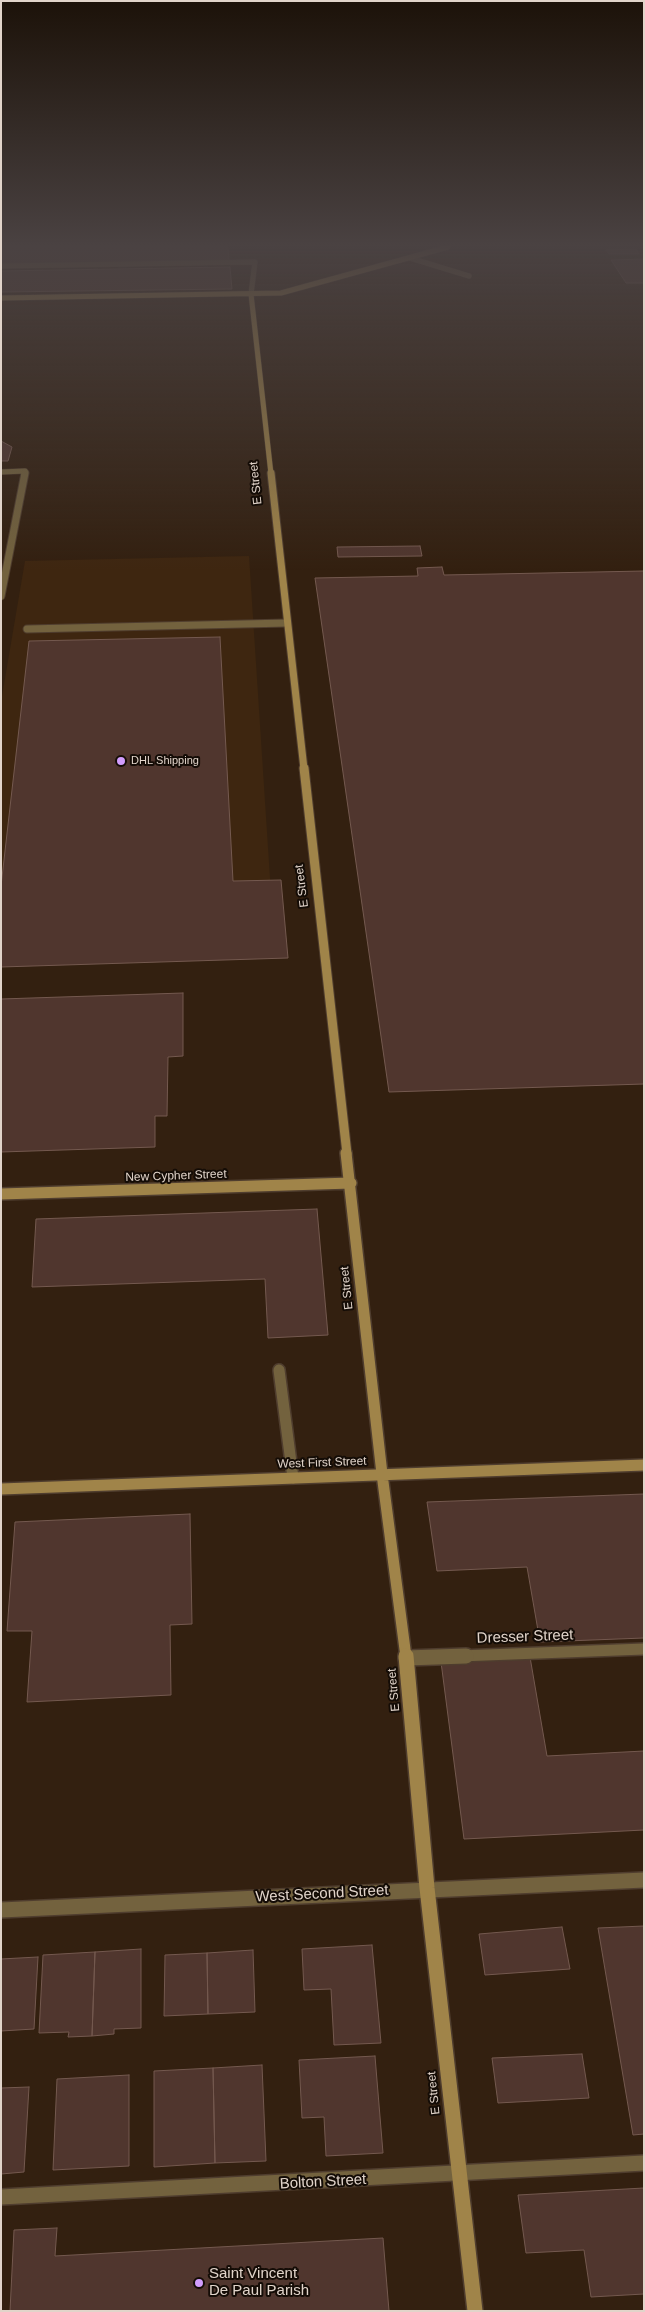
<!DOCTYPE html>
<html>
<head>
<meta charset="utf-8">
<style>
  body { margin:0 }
  #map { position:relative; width:645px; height:2312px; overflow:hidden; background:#332010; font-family:Arial,sans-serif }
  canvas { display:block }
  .frame { position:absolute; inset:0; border:2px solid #e1d4ca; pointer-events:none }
</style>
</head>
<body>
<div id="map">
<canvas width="645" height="2312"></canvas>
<div class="frame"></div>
</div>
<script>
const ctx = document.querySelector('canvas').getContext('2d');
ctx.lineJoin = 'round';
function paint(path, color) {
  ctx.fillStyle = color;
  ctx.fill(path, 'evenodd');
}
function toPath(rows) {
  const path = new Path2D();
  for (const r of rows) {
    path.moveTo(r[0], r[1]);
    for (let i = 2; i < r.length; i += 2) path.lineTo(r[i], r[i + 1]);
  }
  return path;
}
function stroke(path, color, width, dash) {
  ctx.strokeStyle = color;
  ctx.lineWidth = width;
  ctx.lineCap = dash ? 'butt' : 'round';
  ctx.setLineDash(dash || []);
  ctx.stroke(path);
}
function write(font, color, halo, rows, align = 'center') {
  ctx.font = font + ' Arial,sans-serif';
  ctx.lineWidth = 4;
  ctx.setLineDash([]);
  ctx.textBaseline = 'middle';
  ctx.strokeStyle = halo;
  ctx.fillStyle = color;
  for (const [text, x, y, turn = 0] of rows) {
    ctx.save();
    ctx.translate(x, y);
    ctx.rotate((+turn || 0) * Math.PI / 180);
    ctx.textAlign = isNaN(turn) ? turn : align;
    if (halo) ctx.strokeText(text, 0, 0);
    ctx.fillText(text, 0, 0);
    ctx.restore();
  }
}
paint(toPath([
  [249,556,275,955,1,966,1,702,25,561]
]), '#3e2610');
const building = toPath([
  [1,247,228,247,229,260,1,264,1,247],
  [636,249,639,254,609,254,606,250,636,249],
  [644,259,644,283,626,283,611,260,644,259],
  [230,267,232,289,1,292,1,271,230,267],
  [1,441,12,447,8,461,1,461,1,441],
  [420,546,422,556,338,557,337,547,420,546],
  [442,567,444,575,644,571,644,1084,389,1092,315,578,418,576,417,568,442,567],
  [220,637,233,881,281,880,288,958,1,967,1,886,29,641,220,637],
  [183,993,183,1056,168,1057,167,1116,155,1116,155,1147,1,1152,1,999,183,993],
  [317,1209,328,1335,268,1338,265,1279,32,1287,36,1219,317,1209],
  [644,1494,644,1638,540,1642,527,1567,437,1571,427,1502,644,1494],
  [190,1514,192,1624,170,1625,171,1695,27,1702,32,1631,7,1631,15,1522,190,1514],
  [530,1657,547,1756,644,1751,644,1830,464,1839,441,1662,530,1657],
  [644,1926,644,2134,633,2135,598,1928,644,1926],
  [562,1927,570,1969,485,1975,479,1934,562,1927],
  [372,1945,381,2043,334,2045,331,1989,304,1990,302,1949,372,1945],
  [141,1949,141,2028,114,2029,114,2034,92,2036,95,1952,141,1949],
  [253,1950,255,2012,208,2014,207,1953,253,1950],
  [95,1952,92,2036,68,2037,69,2032,39,2033,43,1955,95,1952],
  [207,1953,208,2014,164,2016,165,1955,207,1953],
  [38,1957,34,2029,1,2031,1,1959,38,1957],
  [582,2054,589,2098,498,2103,492,2058,582,2054],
  [375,2056,383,2153,326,2156,324,2117,302,2118,299,2060,375,2056],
  [262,2065,266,2161,215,2163,213,2068,262,2065],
  [213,2068,215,2163,154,2167,154,2071,213,2068],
  [129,2075,129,2166,53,2170,57,2079,129,2075],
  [29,2087,24,2172,1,2174,1,2088,29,2087],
  [644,2188,644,2294,591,2297,584,2250,526,2253,518,2195,644,2188],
  [57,2228,55,2256,383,2238,389,2311,10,2311,14,2230,57,2228]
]);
paint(building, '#50362e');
stroke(building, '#74594f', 1);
const laneFar2 = toPath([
  [410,258,469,276]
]);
const laneFar1 = toPath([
  [27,629,287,623]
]);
const lane = toPath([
  [279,1370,293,1478]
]);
const streetFar3 = toPath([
  [1,266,255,262,251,294],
  [1,472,25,471,24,474]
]);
const streetFar2 = toPath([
  [1,596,25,473]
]);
const streetFar1 = toPath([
  [433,1657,644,1649]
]);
const street = toPath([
  [406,1658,466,1656],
  [1,1910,644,1880],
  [1,2197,644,2163]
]);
const secondaryFar4 = toPath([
  [251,294,271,474],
  [1,298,281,293,448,247]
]);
const secondaryFar3 = toPath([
  [271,473,304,769]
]);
const secondaryFar2 = toPath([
  [304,768,347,1154]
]);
const secondaryFar1 = toPath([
  [346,1153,382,1474,406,1657],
  [1,1194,351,1183],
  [1,1489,644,1465]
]);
const secondary = toPath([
  [406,1656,427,1888,475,2311]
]);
stroke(laneFar2, '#4f3d2e', 6);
stroke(laneFar1, '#4f3d2e', 9);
stroke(lane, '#4f3d2e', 14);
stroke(streetFar3, '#4f3d2e', 6);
stroke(streetFar2, '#4f3d2e', 9);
stroke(streetFar1, '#4f3d2e', 14);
stroke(street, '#4f3d2e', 18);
stroke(secondaryFar4, '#4f3d2e', 6);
stroke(secondaryFar3, '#4f3d2e', 9);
stroke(secondaryFar2, '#4f3d2e', 11);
stroke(secondaryFar1, '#4f3d2e', 14);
stroke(secondary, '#4f3d2e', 18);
stroke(laneFar2, '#73623e', 5);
stroke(laneFar1, '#73623e', 7);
stroke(lane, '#73623e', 11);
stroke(streetFar3, '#73623e', 5);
stroke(streetFar2, '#73623e', 7);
stroke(streetFar1, '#73623e', 11);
stroke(street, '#73623e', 15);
stroke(secondaryFar4, '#a08449', 5);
stroke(secondaryFar3, '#a08449', 7);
stroke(secondaryFar2, '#a08449', 9);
stroke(secondaryFar1, '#a08449', 11);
stroke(secondary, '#a08449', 15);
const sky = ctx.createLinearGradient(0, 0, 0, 571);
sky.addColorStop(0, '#1c1209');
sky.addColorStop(0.43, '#4a4242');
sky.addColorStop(1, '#4a424200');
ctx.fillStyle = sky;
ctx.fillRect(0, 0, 645, 571);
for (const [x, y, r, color] of [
  [121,761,5,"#d29dfd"],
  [199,2283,5,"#d29dfd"]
]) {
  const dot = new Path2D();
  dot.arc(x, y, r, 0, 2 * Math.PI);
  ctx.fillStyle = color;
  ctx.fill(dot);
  stroke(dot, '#140c06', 2);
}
write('11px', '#e1d4ca', '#140c06', [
  ["DHL Shipping",131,761]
], 'left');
write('12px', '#e1d4ca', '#140c06', [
  ["E Street",256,483,-96],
  ["E Street",302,886,-97],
  ["New Cypher Street",176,1176,-2],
  ["E Street",347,1288,-96],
  ["West First Street",322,1463,-2],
  ["E Street",394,1690,-95],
  ["E Street",434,2093,-96]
]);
write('15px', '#e1d4ca', '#140c06', [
  ["Dresser Street",525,1637,-2],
  ["West Second Street",322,1894,-3],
  ["Bolton Street",323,2182,-3]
]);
write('15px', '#e1d4ca', '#140c06', [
  ["Saint Vincent",209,2274],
  ["De Paul Parish",209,2291]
], 'left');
</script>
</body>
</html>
